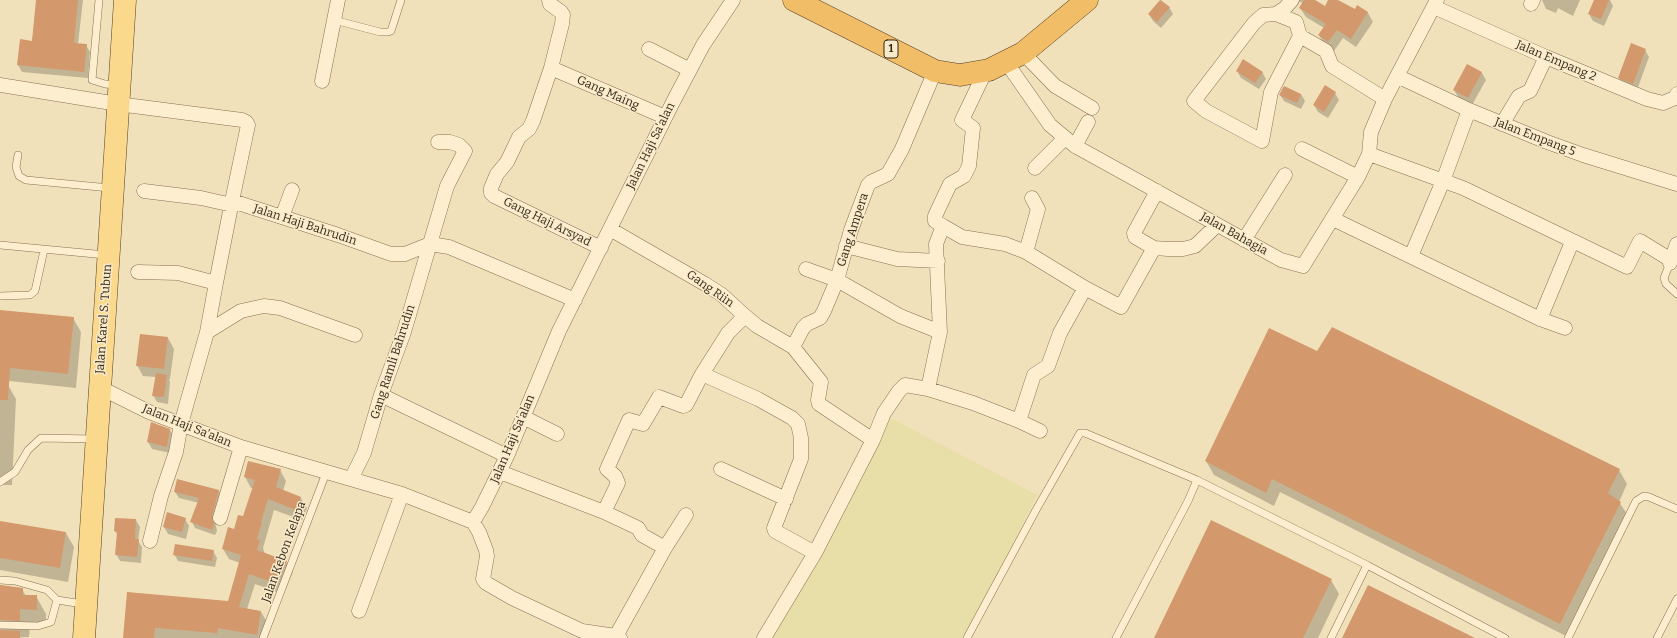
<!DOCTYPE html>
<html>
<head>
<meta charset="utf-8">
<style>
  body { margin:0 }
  canvas { display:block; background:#f1e1ba }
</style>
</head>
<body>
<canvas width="1677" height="638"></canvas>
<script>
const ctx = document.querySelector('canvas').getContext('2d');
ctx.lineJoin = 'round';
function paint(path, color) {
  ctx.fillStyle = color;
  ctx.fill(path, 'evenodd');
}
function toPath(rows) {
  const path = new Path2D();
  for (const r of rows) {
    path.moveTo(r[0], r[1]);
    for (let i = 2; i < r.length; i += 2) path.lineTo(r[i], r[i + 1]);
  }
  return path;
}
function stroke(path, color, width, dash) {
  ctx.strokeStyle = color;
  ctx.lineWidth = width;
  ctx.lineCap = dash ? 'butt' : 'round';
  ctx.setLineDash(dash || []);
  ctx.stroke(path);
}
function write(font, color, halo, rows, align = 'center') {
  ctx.font = font + ' Bitter,serif';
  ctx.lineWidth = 3;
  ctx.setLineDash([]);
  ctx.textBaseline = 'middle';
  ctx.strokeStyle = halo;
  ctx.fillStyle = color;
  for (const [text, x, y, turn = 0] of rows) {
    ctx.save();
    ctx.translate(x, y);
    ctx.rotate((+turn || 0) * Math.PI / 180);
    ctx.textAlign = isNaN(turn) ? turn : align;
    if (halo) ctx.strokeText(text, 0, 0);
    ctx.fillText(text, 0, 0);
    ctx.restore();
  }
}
paint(toPath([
  [889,417,1037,495,968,638,772,638]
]), '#e8dea7');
paint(toPath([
  [37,0,83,0,78,44,86,45,90,52,88,78,22,72,18,65,32,42],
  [1161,0,1169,7,1173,14,1161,28,1153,21,1149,14],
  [1291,0,1313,0,1325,8,1329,0,1336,0,1355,11,1358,6,1368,13,1373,22,1356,47,1343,38,1334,51,1324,44,1319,35,1324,28,1306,17,1300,8,1303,4,1301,2,1294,2],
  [1542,0,1580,0,1573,16,1558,8,1556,13,1546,9],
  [1595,0,1610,0,1613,6,1604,26,1593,21,1589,14],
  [1645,50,1649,57,1637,90,1623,85,1619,78],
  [1468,65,1482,73,1486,80,1472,105,1458,97,1454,90],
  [1237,71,1262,72,1266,79,1259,89,1241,78],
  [1335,93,1339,100,1328,118,1318,112,1314,105],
  [1301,94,1305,101,1301,109,1284,101,1280,95],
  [0,311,73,318,81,332,76,388,0,380],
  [168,338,174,349,170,379,169,379,170,382,168,404,157,402,153,395,156,377,143,376,137,365],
  [1318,352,1619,470,1627,484,1619,502,1629,517,1568,637,1280,492,1274,506,1214,475,1206,461],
  [0,385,8,385,16,399,12,485,0,485],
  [170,430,174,437,170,453,152,449,148,442],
  [280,470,286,481,283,491,300,497,307,508,302,520,274,510,263,548,265,554,286,562,293,572,288,583,284,581,280,593,255,584,247,609,261,612,267,622,264,638,124,638,229,602,240,563,229,559,223,549,244,518,253,488,251,488,245,477],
  [178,480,219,491,222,497,215,522,217,531,215,535,195,528,192,522,199,503,179,498,175,492],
  [185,519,189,526,186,539,168,534,164,527],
  [136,520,140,527,138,541,142,547,141,563,120,561,116,554,118,536,115,531],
  [0,522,66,533,74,547,68,582,0,570],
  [213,551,217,558,215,567,178,561,174,554],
  [1331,580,1339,594,1318,638,1155,638],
  [0,585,22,589,26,596,36,596,46,614,46,627,30,626,29,637,0,638]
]), '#0003');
paint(toPath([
  [36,0,78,0,74,43,87,44,84,72,17,65,20,39,32,41],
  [1160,0,1170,7,1157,22,1148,14],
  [1304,0,1315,0,1325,6,1328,0,1338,0,1355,9,1357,5,1368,12,1351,39,1337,30,1328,42,1318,35,1326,24,1299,8],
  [1594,0,1609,0,1601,19,1588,14],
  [1631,43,1646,49,1633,84,1618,78],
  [1243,59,1263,72,1255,83,1236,71],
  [1467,64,1482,72,1468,98,1453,90],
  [1325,85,1336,92,1324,112,1313,105],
  [1284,86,1301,94,1297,103,1279,95],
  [0,310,74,317,68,374,10,368,8,400,0,400],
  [1332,327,1620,469,1608,493,1621,502,1560,624,1272,479,1266,493,1205,461,1269,328,1317,351],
  [140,334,168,337,164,369,136,366],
  [156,373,167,375,164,397,152,396],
  [151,422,170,429,167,447,147,442],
  [248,461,281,469,276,487,301,497,296,510,268,499,261,522,262,522,257,539,260,540,257,550,287,561,282,573,278,571,274,583,249,574,239,607,261,611,257,635,218,628,217,633,155,628,154,638,123,638,127,592,228,601,241,555,222,549,228,527,234,529,238,515,243,516,255,480,244,477],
  [177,479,219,490,212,516,214,524,212,530,190,522,199,498,174,492],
  [167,512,186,518,182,532,163,527],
  [115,518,136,519,135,539,139,539,137,557,115,555,117,532,114,531],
  [1211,520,1332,579,1303,638,1154,638],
  [0,521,66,532,60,568,0,558],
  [175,544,214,550,212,561,173,555],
  [0,585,23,588,23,595,37,595,37,610,20,609,20,621,0,620],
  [1368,585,1475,638,1342,638],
  [0,630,20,631,20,638,0,638]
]), '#d3986c');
const service = toPath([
  [99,0,92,80,105,84,117,85],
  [334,20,380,32,388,32,391,31,401,0],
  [18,155,16,167,19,176,26,180,110,188],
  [0,245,106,255],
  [1670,263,1664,278,1666,284,1677,294],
  [0,296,30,295,35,291,44,250],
  [0,482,15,472,28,450,41,438,94,439],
  [0,580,15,581,47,590,57,600,83,604],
  [0,625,38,626,51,622,57,600],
  [263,638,326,473],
  [967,638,1036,510,1080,433,1085,433,1197,480],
  [1116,638,1188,501,1197,480,1367,565,1505,638],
  [1331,638,1367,565],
  [1568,638,1636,501,1644,496,1649,497,1677,509],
  [1657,638,1677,599]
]);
const minor = toPath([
  [549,0,550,4,561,12,563,15,562,24,551,68,533,121,529,129,519,137,507,162,497,174,491,188,491,193,494,196,601,248],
  [1531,4,1533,0],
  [1434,7,1546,57,1647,99,1663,103,1675,98,1677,94],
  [1276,14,1285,8,1292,0],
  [1300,36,1271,92,1262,141,1206,111,1194,101,1254,23,1263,15,1276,14,1296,22,1300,36,1326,51,1332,66,1385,99],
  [649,49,690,70],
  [1023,53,1055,86,1092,108],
  [1006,62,1050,125,1075,146,1281,260,1303,266,1358,177,1369,154,1371,132,1385,99,1437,0],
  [551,68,665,117],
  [1397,76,1469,110,1547,142,1583,155,1677,184],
  [322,81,338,0],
  [0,85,118,104,242,120,246,122,248,125,232,201,338,235,391,254,405,254,430,244,449,247,575,300],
  [1502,124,1519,96,1530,91,1546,57],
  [1075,146,1088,122],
  [1302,149,1358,177],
  [1369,154,1463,188,1627,267,1640,241,1671,260],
  [1035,168,1065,138],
  [144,191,201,198,232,205],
  [1157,191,1134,233,1135,237,1154,248,1168,249,1183,249,1195,246,1217,225],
  [282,217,292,190],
  [1333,219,1540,319,1565,328],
  [943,226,935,221,935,216,950,184,964,176,969,166,973,128,962,120,986,70],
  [1244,240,1285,175],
  [846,246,897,259,938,261],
  [1026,252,1038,209,1032,198],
  [1411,256,1443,181,1469,110],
  [1670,263,1677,244],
  [806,269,837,280,900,316,940,332],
  [138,272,178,273,216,283,207,332,181,424,176,452,161,496,150,541],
  [216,283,232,201],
  [745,316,757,326,793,347,821,382,818,400,819,404,873,440],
  [1540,319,1572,242],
  [207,332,241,311,264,306,280,308,355,335],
  [793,347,803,328,807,324,820,318,824,311,837,280,851,230,868,185,871,182,888,174,902,149,935,71],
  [702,374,758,399,792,418,798,424,801,438,801,459,774,528,775,531,815,553],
  [99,387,149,412,241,447,402,494,473,522],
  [928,389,940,332,936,244,943,226,962,237,1005,244,1026,252,1085,288,1121,307,1154,248],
  [381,395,507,456],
  [523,417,557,434],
  [1019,421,1040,431],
  [721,469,786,499],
  [500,472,604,512,618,483,615,476,607,469,629,420,643,424,659,397,683,406,686,405,702,374,728,333,745,316,722,295,705,284,610,229],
  [351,479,364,453,381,395,404,332,447,186,465,151,459,145,450,142,438,142],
  [604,512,638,528,642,535,665,548],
  [220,518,241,447],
  [473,522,482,507,507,456,559,331,673,102,703,45,733,0],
  [473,522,479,532,486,550,487,556,483,579,486,583,512,598,582,631,616,636,620,638],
  [359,611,402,494],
  [616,636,665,548,686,515],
  [764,638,815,553,873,440,884,413,899,391,905,385,928,389,973,403,1019,421,1034,375,1048,366,1060,333,1085,288]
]);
const primary = toPath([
  [84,638,125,0]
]);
const trunk = toPath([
  [794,0,935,71,960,75,989,70,1023,53,1087,0]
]);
stroke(service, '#897053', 8);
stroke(minor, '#897053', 15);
stroke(primary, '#563e28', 23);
stroke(trunk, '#563e28', 23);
stroke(service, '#fceece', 7);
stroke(minor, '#fceece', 14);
stroke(primary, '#fad98d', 22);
stroke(trunk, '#f2bd67', 22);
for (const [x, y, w] of [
  [891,49,14]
]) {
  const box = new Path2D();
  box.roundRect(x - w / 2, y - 9, w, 18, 3);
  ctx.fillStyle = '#f8ebca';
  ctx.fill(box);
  stroke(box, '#37281a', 1);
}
write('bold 11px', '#37281a', null, [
  ["1",891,49]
]);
write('12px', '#37281a', '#f8ebca', [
  ["Jalan Empang 2",1556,61,23],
  ["Gang Maing",608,93,24],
  ["Jalan Empang 5",1535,137,21],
  ["Jalan Haji Sa'alan",651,146,-64],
  ["Gang Haji Arsyad",547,222,26],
  ["Jalan Haji Bahrudin",305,225,18],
  ["Gang Ampera",853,230,-72],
  ["Jalan Bahagia",1234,234,29],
  ["Gang Riin",710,289,35],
  ["Jalan Karel S. Tubun",104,319,-86],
  ["Gang Ramli Bahrudin",393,362,-72],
  ["Jalan Haji Sa'alan",187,426,22],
  ["Jalan Haji Sa'alan",513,439,-67],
  ["Jalan Kebon Kelapa",284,552,-70]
]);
</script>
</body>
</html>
